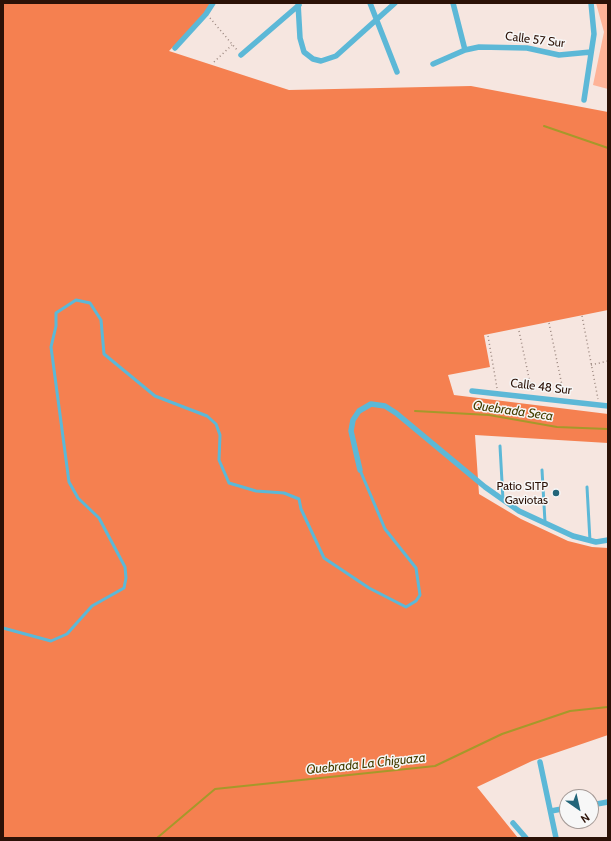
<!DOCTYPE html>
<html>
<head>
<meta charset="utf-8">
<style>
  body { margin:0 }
  #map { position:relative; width:611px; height:841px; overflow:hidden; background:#f6e6e0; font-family:Cabin,sans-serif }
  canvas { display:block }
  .frame { position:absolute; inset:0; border:4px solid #2c1207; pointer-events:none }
  .north { position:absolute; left:559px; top:789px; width:40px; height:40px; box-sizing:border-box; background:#f7f7f7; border:1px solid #a69b97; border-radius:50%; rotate:146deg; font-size:11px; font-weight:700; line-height:16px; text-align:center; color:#2c1207 }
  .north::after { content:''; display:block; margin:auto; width:14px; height:18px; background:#236579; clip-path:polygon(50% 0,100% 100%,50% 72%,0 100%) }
</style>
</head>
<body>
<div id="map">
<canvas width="611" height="841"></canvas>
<div class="frame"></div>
<div class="north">N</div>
</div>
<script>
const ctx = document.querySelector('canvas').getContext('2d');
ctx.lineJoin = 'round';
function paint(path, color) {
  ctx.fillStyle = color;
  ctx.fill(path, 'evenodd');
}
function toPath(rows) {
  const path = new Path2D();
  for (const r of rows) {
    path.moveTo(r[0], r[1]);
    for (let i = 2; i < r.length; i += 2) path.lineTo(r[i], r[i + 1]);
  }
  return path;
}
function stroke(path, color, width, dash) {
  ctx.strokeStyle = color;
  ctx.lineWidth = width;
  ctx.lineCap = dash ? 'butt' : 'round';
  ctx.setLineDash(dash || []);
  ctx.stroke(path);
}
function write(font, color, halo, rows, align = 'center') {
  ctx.font = font + ' Cabin,sans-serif';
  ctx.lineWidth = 3;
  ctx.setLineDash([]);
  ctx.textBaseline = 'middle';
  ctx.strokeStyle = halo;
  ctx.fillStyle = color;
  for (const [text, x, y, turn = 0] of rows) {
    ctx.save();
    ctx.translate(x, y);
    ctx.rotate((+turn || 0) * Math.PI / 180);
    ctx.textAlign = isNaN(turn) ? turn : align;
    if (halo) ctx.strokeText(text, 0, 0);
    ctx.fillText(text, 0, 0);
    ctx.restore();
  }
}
paint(toPath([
  [596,3,608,3,608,89,593,85,604,32]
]), '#feb397');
paint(toPath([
  [3,3,210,3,206,13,169,51,289,90,471,86,608,112,608,310,484,335,490,367,448,375,454,395,608,414,608,443,475,435,479,494,521,519,568,541,592,547,608,548,608,735,532,761,477,787,518,838,3,838]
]), '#f58050');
stroke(toPath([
  [544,126,608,148],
  [415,411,489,415,557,427,608,429],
  [157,838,215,789,435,766,502,734,570,711,608,707]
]), '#a6982a', 2);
stroke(toPath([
  [210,18,237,50],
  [214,62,232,45],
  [582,316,598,399],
  [549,323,564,395],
  [519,331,532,392],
  [488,336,497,388],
  [591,365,608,361]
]), '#9b877f', 1.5, [1, 3]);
stroke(toPath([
  [500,446,503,500],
  [542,470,545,522],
  [587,487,590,541],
  [3,628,51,641,67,634,92,606,124,588,126,578,125,567,99,518,78,498,69,482,51,347,56,326,56,313,76,300,90,303,101,320,104,354,155,396,207,416,216,424,220,435,219,460,229,483,256,491,284,493,299,499,301,509,324,558,369,588,406,607,416,601,420,595,416,568,385,529,360,470]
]), '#5cb8d7', 3);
stroke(toPath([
  [298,3,300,38,304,52,313,59,321,61,336,56,395,3],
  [370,3,397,72],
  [453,3,465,50],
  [175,48,206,14,213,3],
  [241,55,299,5],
  [433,64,465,50,479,47,527,48,559,55,591,52],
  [584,100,594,34,591,3],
  [472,391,608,406],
  [360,470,351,431,353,420,359,411,371,404,385,406,396,413,485,487,519,511,573,536,596,542,608,540],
  [540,762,556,838],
  [591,805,608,802],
  [551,811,567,808],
  [513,823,526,838]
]), '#5cb8d7', 5.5);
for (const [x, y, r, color] of [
  [556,493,4,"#236579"]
]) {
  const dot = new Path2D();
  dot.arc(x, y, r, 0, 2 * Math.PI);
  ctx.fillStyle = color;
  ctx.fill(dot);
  stroke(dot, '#f7f7f7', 1.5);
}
write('12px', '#2c1207', '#f7f7f7', [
  ["Calle 57 Sur",535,40,7],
  ["Calle 48 Sur",541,387,7]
]);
write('12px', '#2c1207', '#f7f7f7', [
  ["Patio SITP",548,486],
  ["Gaviotas",548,500]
], 'right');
write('italic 13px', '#463f02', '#f7f7f7', [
  ["Quebrada Seca",513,411,8],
  ["Quebrada La Chiguaza",366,764,-6]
]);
</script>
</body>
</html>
